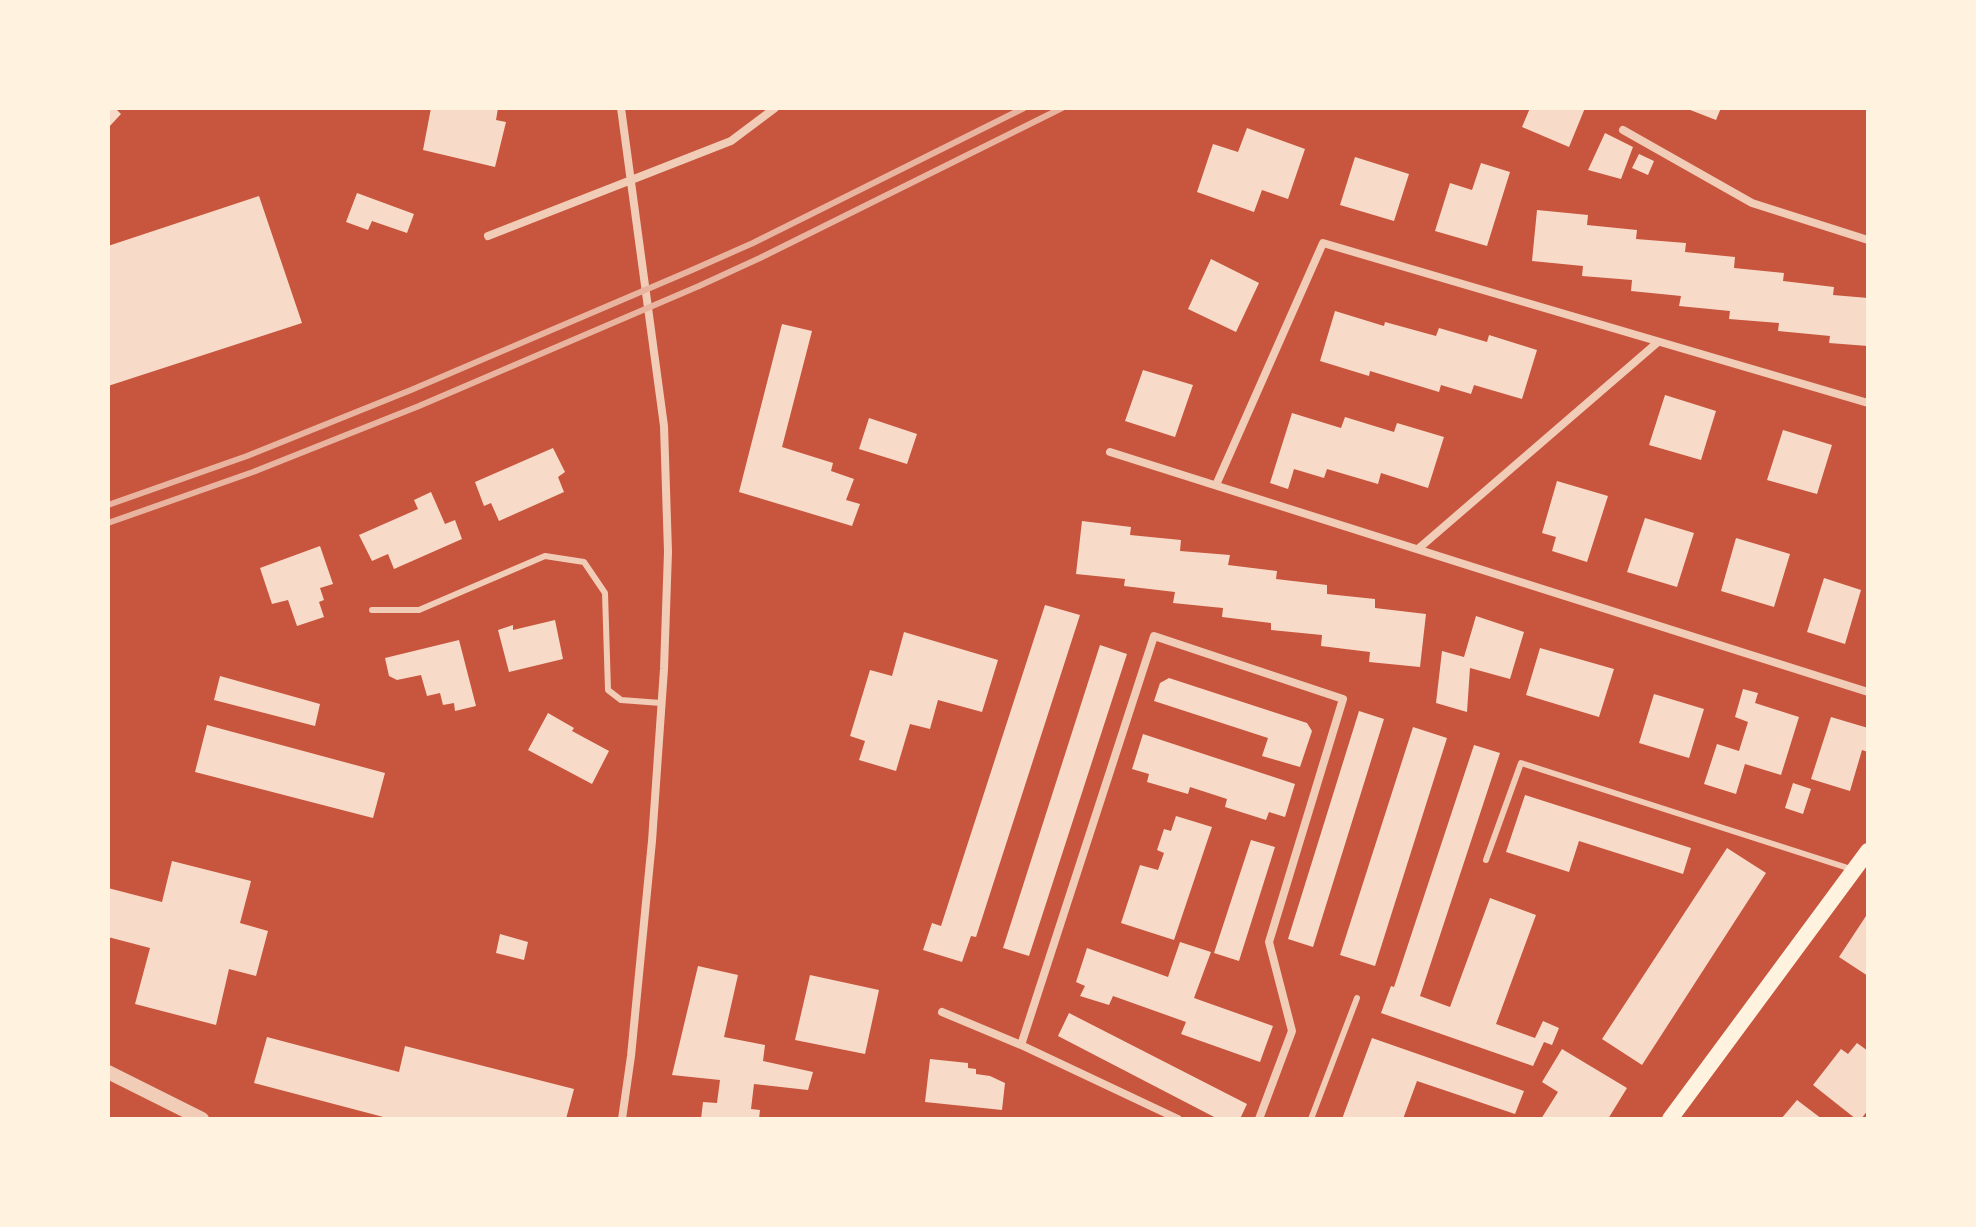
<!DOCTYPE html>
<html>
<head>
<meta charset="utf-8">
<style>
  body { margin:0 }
  #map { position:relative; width:1976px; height:1227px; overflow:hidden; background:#c8553d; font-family:Helvetica,sans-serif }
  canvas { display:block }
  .frame { position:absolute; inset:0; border:110px solid #fff3e0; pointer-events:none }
</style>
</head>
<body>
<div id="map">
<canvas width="1976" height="1227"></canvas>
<div class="frame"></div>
</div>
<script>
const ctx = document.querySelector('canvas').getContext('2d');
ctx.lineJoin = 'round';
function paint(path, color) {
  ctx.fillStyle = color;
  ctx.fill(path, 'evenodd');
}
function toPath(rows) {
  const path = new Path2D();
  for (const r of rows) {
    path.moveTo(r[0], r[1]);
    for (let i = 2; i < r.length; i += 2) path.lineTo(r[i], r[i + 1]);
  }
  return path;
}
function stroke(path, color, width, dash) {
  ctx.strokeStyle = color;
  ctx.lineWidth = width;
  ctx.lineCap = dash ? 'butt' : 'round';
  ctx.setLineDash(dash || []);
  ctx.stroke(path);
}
paint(toPath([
  [108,108,115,108,121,114,108,128],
  [431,108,498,108,496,120,506,122,495,167,423,150],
  [1530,108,1585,108,1569,147,1522,127],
  [1685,108,1721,108,1716,120],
  [1247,128,1305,149,1288,199,1262,190,1254,212,1197,192,1213,144,1238,152],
  [1605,133,1633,147,1621,179,1588,170],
  [1639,154,1654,161,1648,175,1632,168],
  [1355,157,1409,174,1394,221,1340,205],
  [1481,163,1510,172,1487,246,1435,231,1450,183,1472,190],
  [357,193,414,214,407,233,372,221,368,230,346,222],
  [259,196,302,323,108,386,108,246],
  [1537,210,1588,215,1587,225,1637,230,1636,239,1686,243,1685,252,1735,257,1734,268,1784,273,1783,281,1834,287,1833,295,1868,298,1868,346,1829,343,1830,336,1778,331,1779,323,1729,319,1730,311,1679,306,1681,296,1631,291,1632,280,1582,276,1583,266,1532,261],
  [1211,259,1259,283,1236,332,1188,309],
  [1335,311,1384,326,1385,322,1436,336,1439,328,1487,342,1489,335,1537,350,1522,399,1474,385,1471,394,1441,385,1439,392,1370,371,1369,376,1320,361],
  [782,324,812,331,782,447,833,463,831,471,854,479,846,500,860,504,852,526,739,492],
  [1143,370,1193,385,1175,437,1125,421],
  [1665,395,1716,411,1701,460,1649,445],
  [1292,413,1341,428,1345,417,1394,432,1397,423,1444,437,1428,488,1381,473,1378,484,1327,469,1324,478,1294,469,1288,489,1270,483],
  [869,418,917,434,907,464,859,449],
  [1783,430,1832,445,1817,494,1767,480],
  [553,448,565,472,558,477,564,492,499,521,491,503,484,506,475,482],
  [1557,481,1608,496,1587,562,1552,551,1556,537,1542,533],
  [431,492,445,524,455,520,462,539,394,569,388,554,372,561,359,535,418,509,414,500],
  [1645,518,1694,533,1677,587,1627,572],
  [1082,521,1131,527,1130,535,1181,540,1180,551,1230,555,1228,565,1277,571,1276,579,1327,585,1327,594,1375,599,1375,608,1426,614,1420,667,1369,662,1370,652,1321,646,1322,635,1271,630,1271,623,1222,617,1223,608,1173,603,1175,592,1124,586,1125,579,1076,574],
  [1736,538,1790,554,1774,607,1721,591],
  [320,546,333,584,320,588,324,600,319,602,324,617,297,626,288,600,272,604,260,568],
  [1824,578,1861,590,1845,644,1807,632],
  [1045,605,1080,615,976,937,971,936,962,962,923,950,932,923,941,926],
  [1476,616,1524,632,1510,679,1470,668,1467,712,1436,703,1442,651,1464,657],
  [555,620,563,659,509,672,498,630,513,625,513,630],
  [904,632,998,660,982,712,938,700,930,729,910,724,896,771,859,760,865,741,850,736,870,670,892,676],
  [459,640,476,706,455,711,454,703,443,705,440,693,427,696,421,675,397,680,389,676,385,658],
  [1100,645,1127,654,1029,956,1003,948],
  [1540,648,1614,669,1599,717,1526,695],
  [220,676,320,704,315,726,214,700],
  [1169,678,1307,723,1312,731,1300,767,1262,756,1268,738,1154,701,1160,683],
  [1743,689,1758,693,1755,703,1799,717,1781,775,1745,764,1736,794,1704,784,1717,744,1739,751,1748,722,1735,717],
  [1654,694,1704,709,1689,758,1639,743],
  [1359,711,1384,719,1313,947,1288,939],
  [548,713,574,728,572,731,609,751,592,784,528,750],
  [1831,717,1868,728,1868,752,1862,750,1850,791,1811,779],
  [207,725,385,773,373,818,195,772],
  [1413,727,1447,738,1375,966,1340,955],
  [1143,734,1295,784,1285,817,1269,812,1266,820,1225,807,1227,799,1190,787,1188,794,1147,782,1149,774,1132,769],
  [1474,745,1500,753,1420,996,1450,1007,1490,898,1536,915,1496,1024,1535,1038,1543,1021,1559,1028,1552,1045,1544,1042,1533,1066,1381,1013,1391,986,1394,987],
  [1793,783,1811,789,1803,814,1785,808],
  [1525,795,1691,848,1683,874,1579,841,1569,872,1506,852],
  [1176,816,1212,827,1174,940,1121,923,1140,865,1158,870,1164,853,1157,850,1164,829,1171,831],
  [1251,840,1275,847,1239,961,1214,953],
  [1727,848,1766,873,1642,1065,1602,1039],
  [172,861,251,881,240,923,268,931,256,976,229,969,216,1025,135,1004,150,948,108,937,108,888,162,902],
  [1866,916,1868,918,1868,976,1839,957],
  [500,934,528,942,524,960,496,953],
  [1180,942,1211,952,1194,998,1273,1026,1260,1062,1181,1034,1186,1022,1113,996,1109,1005,1080,996,1085,986,1076,982,1087,948,1168,977],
  [698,966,738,975,724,1037,765,1045,763,1061,813,1072,808,1090,754,1084,751,1109,760,1110,759,1119,701,1119,703,1102,717,1103,720,1080,672,1075],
  [810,975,879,990,865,1054,795,1040],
  [1069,1013,1247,1104,1240,1119,1218,1119,1058,1036],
  [267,1037,399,1072,405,1046,574,1089,566,1119,391,1119,254,1083],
  [1372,1038,1524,1091,1515,1114,1417,1081,1403,1119,1342,1119],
  [1857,1043,1868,1051,1868,1110,1861,1119,1856,1119,1813,1085,1841,1049,1848,1054],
  [1562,1049,1627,1088,1608,1119,1541,1119,1558,1092,1542,1082],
  [930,1059,968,1063,968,1068,976,1069,976,1074,990,1076,1005,1083,1002,1110,925,1102],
  [1797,1100,1822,1119,1781,1119]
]), '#f7dbc8');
stroke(toPath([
  [372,610,419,610,545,556,584,562,605,593,608,690,621,700,661,703],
  [1486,860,1521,763,1851,869],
  [1311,1119,1357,998]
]), '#f1ccb7', 6);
stroke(toPath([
  [621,108,664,426,668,552,664,669,652,841,631,1056,622,1119],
  [1623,130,1752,203,1868,240],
  [488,236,731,141,775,108],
  [1110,452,1868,692],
  [1216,485,1323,243,1868,403],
  [1418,549,1658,342],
  [942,1012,1021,1045,1178,1119],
  [1021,1045,1154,636,1343,699,1269,942,1292,1031,1259,1119]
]), '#f1ccb7', 8);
stroke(toPath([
  [108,1072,202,1119]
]), '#f1ccb7', 14);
stroke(toPath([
  [1670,1119,1868,851]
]), '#fff3e0', 16);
stroke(toPath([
  [108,505,247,456,411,390,692,270,753,243,1024,108],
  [108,523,253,472,419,406,699,286,760,258,1062,108]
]), '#e9b49f', 6);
</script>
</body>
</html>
